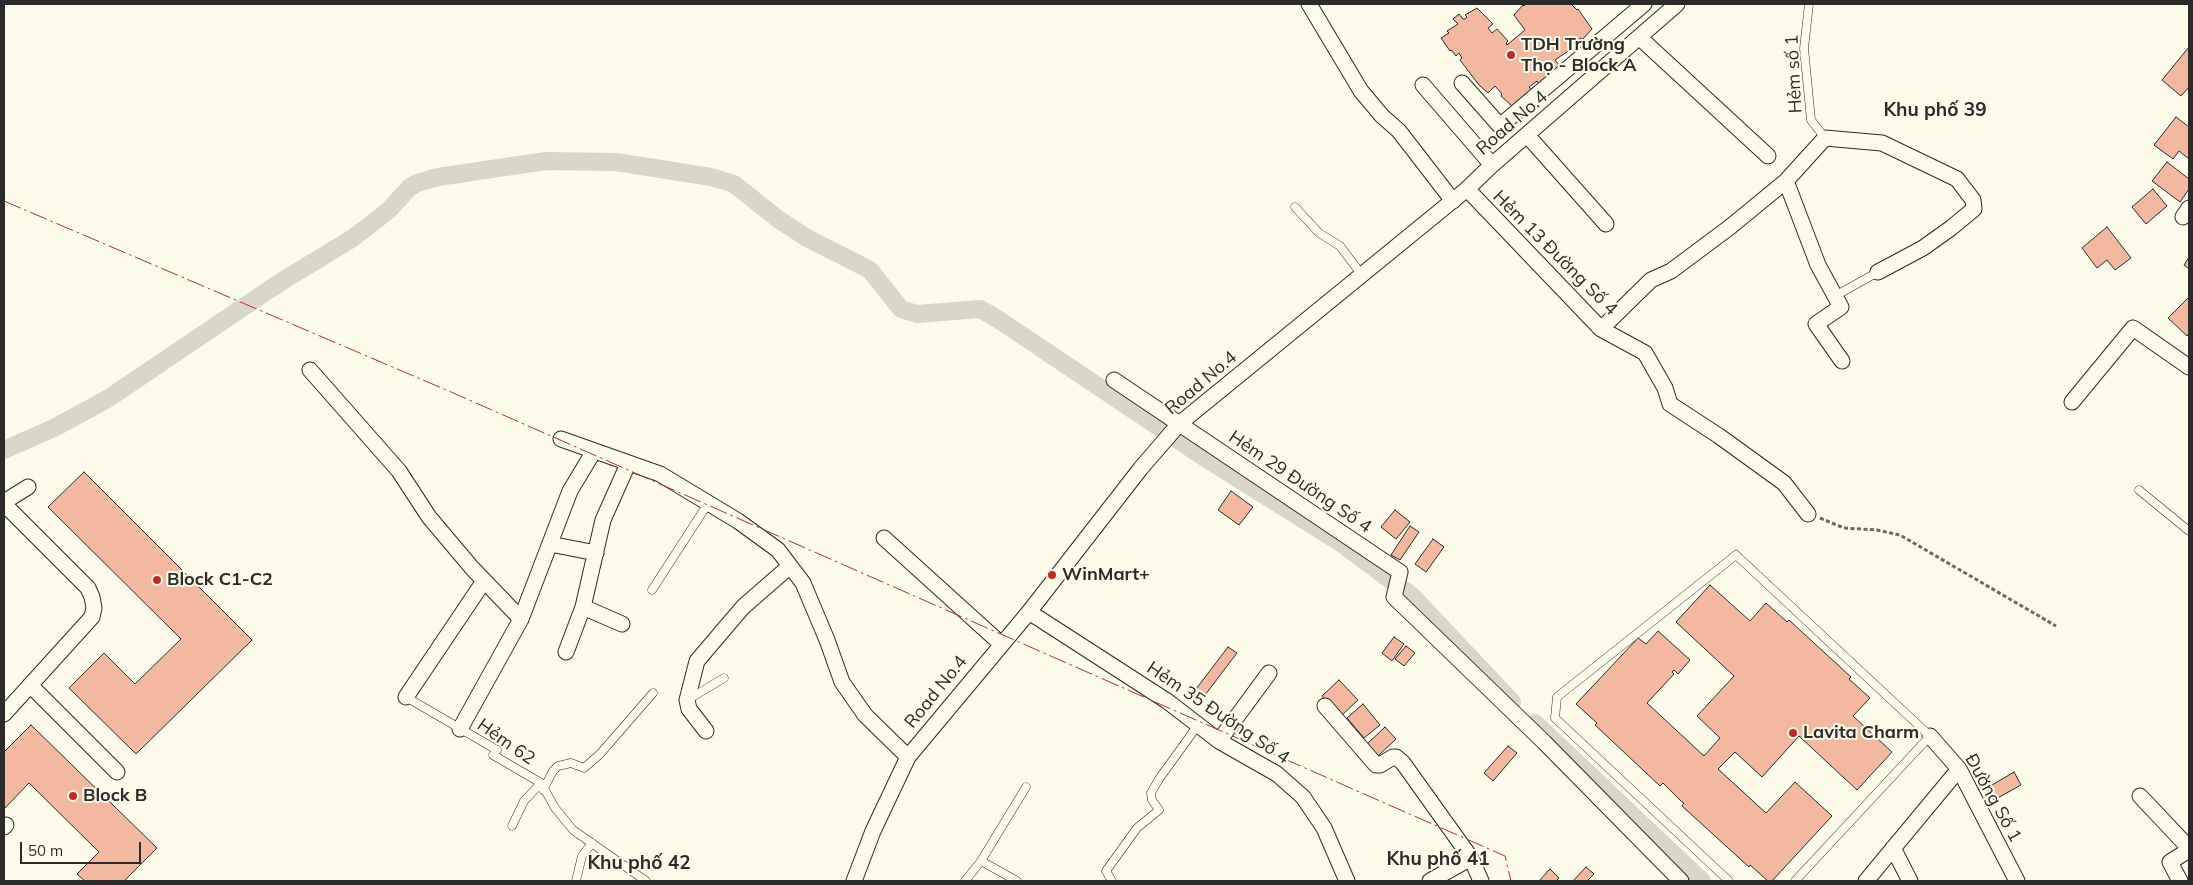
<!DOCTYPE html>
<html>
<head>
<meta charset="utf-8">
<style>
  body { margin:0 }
  #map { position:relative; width:2193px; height:885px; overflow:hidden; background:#fdfbea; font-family:Mulish,sans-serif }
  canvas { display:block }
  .frame { position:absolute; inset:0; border:5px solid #2b2b2b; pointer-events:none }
  .scale { position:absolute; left:20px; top:842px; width:121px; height:22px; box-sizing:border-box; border:2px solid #2b2b2b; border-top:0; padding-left:6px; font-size:15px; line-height:18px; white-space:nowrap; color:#2b2b2b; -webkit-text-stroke:4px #fdfbea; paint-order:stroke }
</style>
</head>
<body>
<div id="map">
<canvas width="2193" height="885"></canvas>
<div class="frame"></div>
<div class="scale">50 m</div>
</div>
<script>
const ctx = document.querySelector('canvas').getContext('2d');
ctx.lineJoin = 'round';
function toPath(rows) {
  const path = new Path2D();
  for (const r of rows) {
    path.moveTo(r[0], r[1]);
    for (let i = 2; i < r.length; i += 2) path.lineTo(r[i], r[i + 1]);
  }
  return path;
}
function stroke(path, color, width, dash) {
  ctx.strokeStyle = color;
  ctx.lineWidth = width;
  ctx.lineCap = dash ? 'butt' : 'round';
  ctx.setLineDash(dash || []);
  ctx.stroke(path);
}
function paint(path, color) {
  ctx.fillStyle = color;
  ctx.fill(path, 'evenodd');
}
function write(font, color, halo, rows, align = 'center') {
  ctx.font = font + ' Mulish,sans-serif';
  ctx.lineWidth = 4;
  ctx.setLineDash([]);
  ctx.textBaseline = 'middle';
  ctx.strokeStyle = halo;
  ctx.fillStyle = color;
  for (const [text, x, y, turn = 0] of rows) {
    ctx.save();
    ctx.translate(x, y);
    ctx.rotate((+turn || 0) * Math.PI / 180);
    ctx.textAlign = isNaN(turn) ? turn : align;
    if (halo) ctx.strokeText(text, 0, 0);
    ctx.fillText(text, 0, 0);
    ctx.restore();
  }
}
stroke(toPath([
  [4,450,56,427,109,398,279,283,353,238,389,210,409,188,417,183,438,177,546,161,616,162,711,177,734,184,778,219,807,238,870,270,901,309,917,314,980,309,993,316,1199,454,1341,543,1412,596,1512,702],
  [1535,723,1702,881]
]), '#d8d7c9', 18);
const building = toPath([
  [1526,4,1571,4,1577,10,1578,9,1592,29,1582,40,1581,38,1577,41,1574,37,1569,41,1573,45,1570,48,1571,49,1555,60,1560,66,1539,84,1537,81,1529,87,1532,90,1513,107,1501,96,1502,94,1495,86,1488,93,1479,85,1460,60,1462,58,1459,53,1456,56,1451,50,1450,51,1441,38,1449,33,1447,31,1458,24,1453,19,1459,14,1463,19,1465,19,1467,17,1465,15,1477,8,1493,24,1488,28,1492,33,1497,29,1508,41,1506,43,1507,45,1525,30,1514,15,1523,5,1524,6,1526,4],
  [2189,47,2189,87,2181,96,2162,80,2189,47],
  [2176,117,2189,127,2189,159,2179,151,2173,159,2154,145,2176,117],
  [2167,162,2189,179,2189,189,2180,202,2152,181,2167,162],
  [2153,189,2167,206,2146,224,2132,207,2153,189],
  [2107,227,2131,258,2115,270,2107,260,2097,268,2082,248,2107,227],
  [2189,257,2189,269,2184,265,2189,257],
  [2189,297,2189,333,2187,336,2168,318,2189,297],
  [84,472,252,640,136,754,69,688,104,653,135,684,181,639,48,507,84,472],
  [1231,491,1253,507,1239,525,1218,510,1231,491],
  [1395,510,1410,522,1396,539,1381,527,1395,510],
  [1410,526,1419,532,1400,560,1391,555,1410,526],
  [1433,539,1444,547,1426,572,1415,564,1433,539],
  [1710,585,1750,621,1766,603,1787,622,1789,620,1851,677,1849,679,1870,698,1853,716,1892,752,1857,790,1799,736,1762,777,1735,752,1718,769,1766,813,1795,782,1832,816,1772,881,1768,881,1750,865,1749,867,1682,806,1684,803,1682,802,1663,783,1660,786,1595,725,1597,723,1576,704,1638,638,1646,644,1658,631,1690,660,1678,674,1674,670,1672,672,1674,674,1647,703,1704,756,1720,738,1697,716,1734,676,1676,622,1710,585],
  [1394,637,1404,644,1392,661,1382,653,1394,637],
  [1406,646,1415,653,1404,666,1395,659,1406,646],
  [1228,647,1237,653,1202,699,1193,693,1228,647],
  [1339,680,1358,700,1341,716,1322,696,1339,680],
  [1363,704,1380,725,1364,738,1347,718,1363,704],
  [31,725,157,848,124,881,85,881,77,874,99,852,29,783,4,809,4,752,31,725],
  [1385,727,1396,739,1377,757,1366,745,1385,727],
  [1508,746,1517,753,1493,781,1484,773,1508,746],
  [2014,772,2021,785,1994,800,1987,788,2014,772],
  [1586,867,1594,874,1587,881,1573,881,1586,867],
  [1550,869,1559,878,1556,881,1539,881,1550,869]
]);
paint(building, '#f2b8a0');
stroke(building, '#2b2b2b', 1);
const service = toPath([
  [1809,4,1804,48,1811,120,1825,138],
  [1295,207,1319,233,1340,246,1361,274],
  [1835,296,1878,272],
  [2139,490,2189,531],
  [652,590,709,502],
  [406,697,497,750,493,755,541,783,555,808,573,830,646,881],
  [689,699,724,678],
  [543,790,553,771,558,766,571,763,584,768,600,754,653,693],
  [512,826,524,801,541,783],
  [981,861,1026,787],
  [576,881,582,856,592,843],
  [965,881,981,861,1017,881],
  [1112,881,1106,871,1137,828,1159,810,1152,800,1151,793,1159,779,1198,725],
  [1729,881,1555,718,1557,697,1736,555,1930,736,1795,881]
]);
const minor = toPath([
  [1309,4,1361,91,1382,116,1399,131,1453,201],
  [1639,37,1768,156],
  [1462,83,1500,126,1644,4],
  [1423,85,1492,165],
  [1527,135,1606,224],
  [1786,181,1818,265,1841,307,1816,324,1842,361],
  [1467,189,1601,329,1645,353,1665,388,1670,404,1719,436,1784,483,1808,514],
  [2183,217,2189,208],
  [1601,329,1651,280,1671,271,1730,227,1786,181,1825,138,1882,143,1957,179,1973,200,1974,209,1951,228,1923,248,1878,272],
  [310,370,399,471,429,517,472,568,521,619],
  [1114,380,1400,572,1394,597,1544,742,1681,881],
  [2072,402,2133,328,2189,367],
  [561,439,660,474,738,521,778,550,803,583,827,640,842,682,865,715,908,757],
  [4,502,28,487],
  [4,504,88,588,92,597,94,608,92,617,4,714],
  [884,538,1000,643],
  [550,544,596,553],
  [583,607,622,624],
  [1029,612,1167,701,1219,741,1277,774,1303,797,1324,828,1347,881],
  [566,652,583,607,603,520,628,464],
  [30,685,117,772],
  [406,697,484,581],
  [1325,706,1376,765,1380,765,1393,757,1396,757,1403,763,1471,858,1481,881],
  [460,729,521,619,570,491,594,451],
  [706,731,689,709,687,700,697,661,743,607,790,566],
  [1930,736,1959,769,2017,881],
  [1219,741,1269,673],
  [2140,796,2189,848],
  [4,827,6,825],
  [1893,848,1910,881],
  [854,881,873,831,908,757,1029,612,1141,468,1179,424,1467,189,1492,165,1677,4],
  [1430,881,1471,858],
  [1866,881,1959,769],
  [2180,881,2170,862,2189,850]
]);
stroke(service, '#2b2b2b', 9);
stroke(minor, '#2b2b2b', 17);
stroke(toPath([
  [1820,518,1844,528,1877,530,1900,535,2056,626]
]), '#6a6964', 3, [4, 2.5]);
stroke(service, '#fdfbea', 8);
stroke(minor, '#fdfbea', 15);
stroke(toPath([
  [4,201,451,392,1505,856,1511,881]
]), '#c62828', 1, [18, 4, 2.5, 4]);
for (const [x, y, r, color] of [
  [1511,55,5,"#c62828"],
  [1052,575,5,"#c62828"],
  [157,580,5,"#c62828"],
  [1793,733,5,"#c62828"],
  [73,796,5,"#c62828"]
]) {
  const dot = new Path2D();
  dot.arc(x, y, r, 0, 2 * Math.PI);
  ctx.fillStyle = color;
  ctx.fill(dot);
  stroke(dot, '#fdfbea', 2);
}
write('bold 18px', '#2b2b2b', '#fdfbea', [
  ["TDH Trường",1521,45],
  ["Thọ - Block A",1521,66],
  ["WinMart+",1062,575],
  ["Block C1-C2",167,580],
  ["Lavita Charm",1803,733],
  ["Block B",83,796]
], 'left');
write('18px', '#2b2b2b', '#fdfbea', [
  ["Hẻm số 1",1794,74,-93],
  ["Road No.4",1512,123,-41],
  ["Hẻm 13 Đường Số 4",1555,253,45],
  ["Road No.4",1201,383,-40],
  ["Hẻm 29 Đường Số 4",1300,482,34],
  ["Road No.4",936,692,-51],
  ["Hẻm 35 Đường Số 4",1218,713,34],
  ["Hẻm 62",506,742,35],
  ["Đường Số 1",1993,798,61]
]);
write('bold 19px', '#2b2b2b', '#fdfbea', [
  ["Khu phố 39",1935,110],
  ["Khu phố 41",1438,859],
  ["Khu phố 42",639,863]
]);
</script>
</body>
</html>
